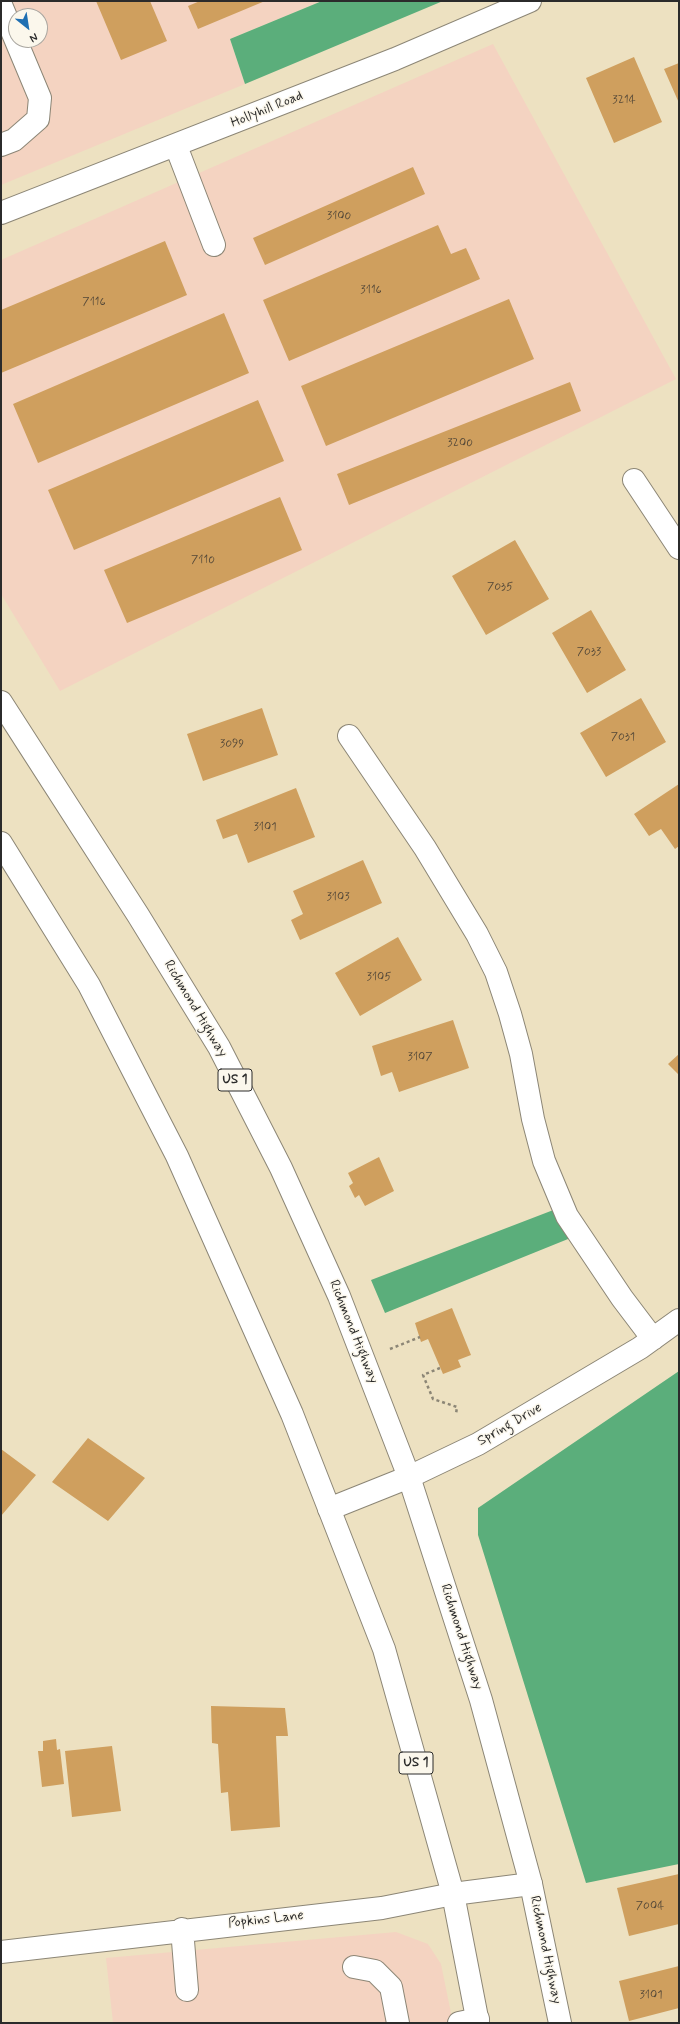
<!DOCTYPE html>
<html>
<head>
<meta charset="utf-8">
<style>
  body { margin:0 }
  #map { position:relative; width:680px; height:2024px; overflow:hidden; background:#ede1c1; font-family:Mynerve,sans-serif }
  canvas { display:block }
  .frame { position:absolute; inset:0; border:2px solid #2b2b2b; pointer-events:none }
  .north { position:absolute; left:8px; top:8px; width:40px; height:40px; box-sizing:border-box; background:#fbf7ec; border:1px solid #a8a59f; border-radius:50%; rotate:150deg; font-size:11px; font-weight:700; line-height:16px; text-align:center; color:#2b2b2b }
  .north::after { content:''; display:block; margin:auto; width:14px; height:18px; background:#1f6fb2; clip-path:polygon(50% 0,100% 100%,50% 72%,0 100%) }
</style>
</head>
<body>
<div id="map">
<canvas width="680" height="2024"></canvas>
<div class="frame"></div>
<div class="north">N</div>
</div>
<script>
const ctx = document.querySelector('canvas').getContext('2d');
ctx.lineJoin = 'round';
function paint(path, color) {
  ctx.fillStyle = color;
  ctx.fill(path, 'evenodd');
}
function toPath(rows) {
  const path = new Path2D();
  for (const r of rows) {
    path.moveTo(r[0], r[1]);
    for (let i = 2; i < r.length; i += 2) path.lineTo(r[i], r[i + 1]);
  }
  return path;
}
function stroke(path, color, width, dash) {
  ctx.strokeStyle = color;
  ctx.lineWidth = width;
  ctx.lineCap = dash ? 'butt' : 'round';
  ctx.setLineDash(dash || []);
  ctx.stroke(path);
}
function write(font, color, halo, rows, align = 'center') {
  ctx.font = font + ' Mynerve,sans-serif';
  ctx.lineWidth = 3;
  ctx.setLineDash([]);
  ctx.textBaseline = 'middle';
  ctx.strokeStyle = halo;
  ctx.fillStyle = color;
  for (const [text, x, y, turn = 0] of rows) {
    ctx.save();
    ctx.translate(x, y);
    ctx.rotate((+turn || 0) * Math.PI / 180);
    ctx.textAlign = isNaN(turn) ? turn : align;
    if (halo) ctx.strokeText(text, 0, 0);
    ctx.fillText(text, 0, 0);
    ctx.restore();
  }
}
paint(toPath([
  [1,1,322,1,230,39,245,84,1,185],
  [16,16,40,16,40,40,16,40],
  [493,44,676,379,60,691,1,594,1,260],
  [396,1932,428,1944,441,1964,453,2023,113,2023,106,1958]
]), '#f4d3c1');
paint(toPath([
  [322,1,443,1,245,84,230,39],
  [556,1209,573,1237,385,1313,371,1280],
  [679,1371,679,1864,586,1883,478,1535,478,1508]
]), '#5bae7b');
paint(toPath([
  [96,1,150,1,167,41,121,60],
  [200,1,265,1,198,29,188,6],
  [634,57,662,122,614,143,586,78],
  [679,63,679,103,664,69],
  [413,167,425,194,265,265,253,238],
  [438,225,451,254,466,248,480,279,289,361,263,300],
  [165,241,187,295,1,373,1,310],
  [509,299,534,359,326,446,301,386],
  [224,313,249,373,38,463,13,404],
  [570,382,581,411,349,505,337,474],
  [258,400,284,461,74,550,48,490],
  [280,497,302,550,127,623,104,570],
  [515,540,549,599,486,635,452,576],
  [591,610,626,670,587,693,552,633],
  [641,698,666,742,606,777,580,733],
  [262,708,278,755,203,781,187,734],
  [679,784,679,846,675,849,661,829,649,836,634,814],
  [296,788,315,837,248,863,237,834,223,839,216,820],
  [363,860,382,903,300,940,291,920,303,914,293,891],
  [398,937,422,980,360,1016,335,973],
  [453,1020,469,1068,399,1092,392,1072,381,1076,372,1046],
  [679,1054,679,1075,668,1064],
  [379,1157,394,1191,365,1206,359,1195,355,1198,349,1186,353,1183,348,1173],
  [452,1308,471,1355,458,1360,461,1367,443,1374,428,1339,421,1342,415,1323],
  [88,1438,145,1478,108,1521,52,1482],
  [1,1449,36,1475,1,1516],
  [211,1706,285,1708,288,1736,276,1736,280,1827,231,1831,228,1792,221,1793,218,1744,212,1743],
  [56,1739,57,1750,60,1749,64,1784,42,1787,38,1751,43,1751,43,1741],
  [112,1746,121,1811,72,1817,65,1751],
  [679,1874,679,1924,629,1936,617,1888],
  [679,1966,679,2008,629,2021,619,1981]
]), '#cf9f5e');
const minor = toPath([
  [1,5,40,98,38,119,14,140,1,145],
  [176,146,214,245],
  [1,213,395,59,530,1],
  [634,480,679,548],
  [349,736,425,848,477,934,496,972,510,1014,521,1054,533,1119,544,1161,567,1216,622,1298,653,1339],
  [329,1509,409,1477,478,1444,640,1348,679,1320],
  [182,1929,187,1990],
  [1,1952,382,1908,453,1894,531,1884],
  [354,1967,375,1971,391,1987,398,2023],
  [459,2023,478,2019]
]);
const highway = toPath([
  [1,702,138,915,219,1047,281,1168,339,1296,409,1477,481,1700,531,1884,560,2023],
  [1,843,89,985,177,1156,292,1414,384,1649,453,1894,478,2023]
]);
stroke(minor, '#8c8676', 24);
stroke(highway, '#8c8676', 24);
stroke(toPath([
  [390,1349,420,1337],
  [440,1368,423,1375,433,1399,457,1407,456,1414]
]), '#8c8676', 2.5, [3, 3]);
stroke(minor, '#fff', 22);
stroke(highway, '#fff', 22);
write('12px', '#544838', null, [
  ["3214",624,100],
  ["3100",339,216],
  ["3116",371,290],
  ["7116",94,302],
  ["3200",460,443],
  ["7110",203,560],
  ["7035",500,587],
  ["7033",589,652],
  ["7031",623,737],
  ["3099",232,744],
  ["3101",265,827],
  ["3103",338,897],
  ["3105",379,977],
  ["3107",420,1057],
  ["7004",650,1906],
  ["3101",651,1995]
]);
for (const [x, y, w] of [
  [235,1080,34],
  [416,1763,34]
]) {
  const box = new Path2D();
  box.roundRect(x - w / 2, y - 11, w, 22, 3);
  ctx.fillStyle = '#fbf7ec';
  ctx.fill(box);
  stroke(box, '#2b2b2b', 1);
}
write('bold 13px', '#2b2b2b', null, [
  ["US 1",235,1080],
  ["US 1",416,1763]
]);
write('14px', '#2b2b2b', '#fbf7ec', [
  ["Hollyhill Road",267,110,-22],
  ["Richmond Highway",195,1009,59],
  ["Richmond Highway",353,1332,68],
  ["Spring Drive",510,1425,-30],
  ["Richmond Highway",461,1637,72],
  ["Popkins Lane",266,1920,-6],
  ["Richmond Highway",545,1950,78]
]);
</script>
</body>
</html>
